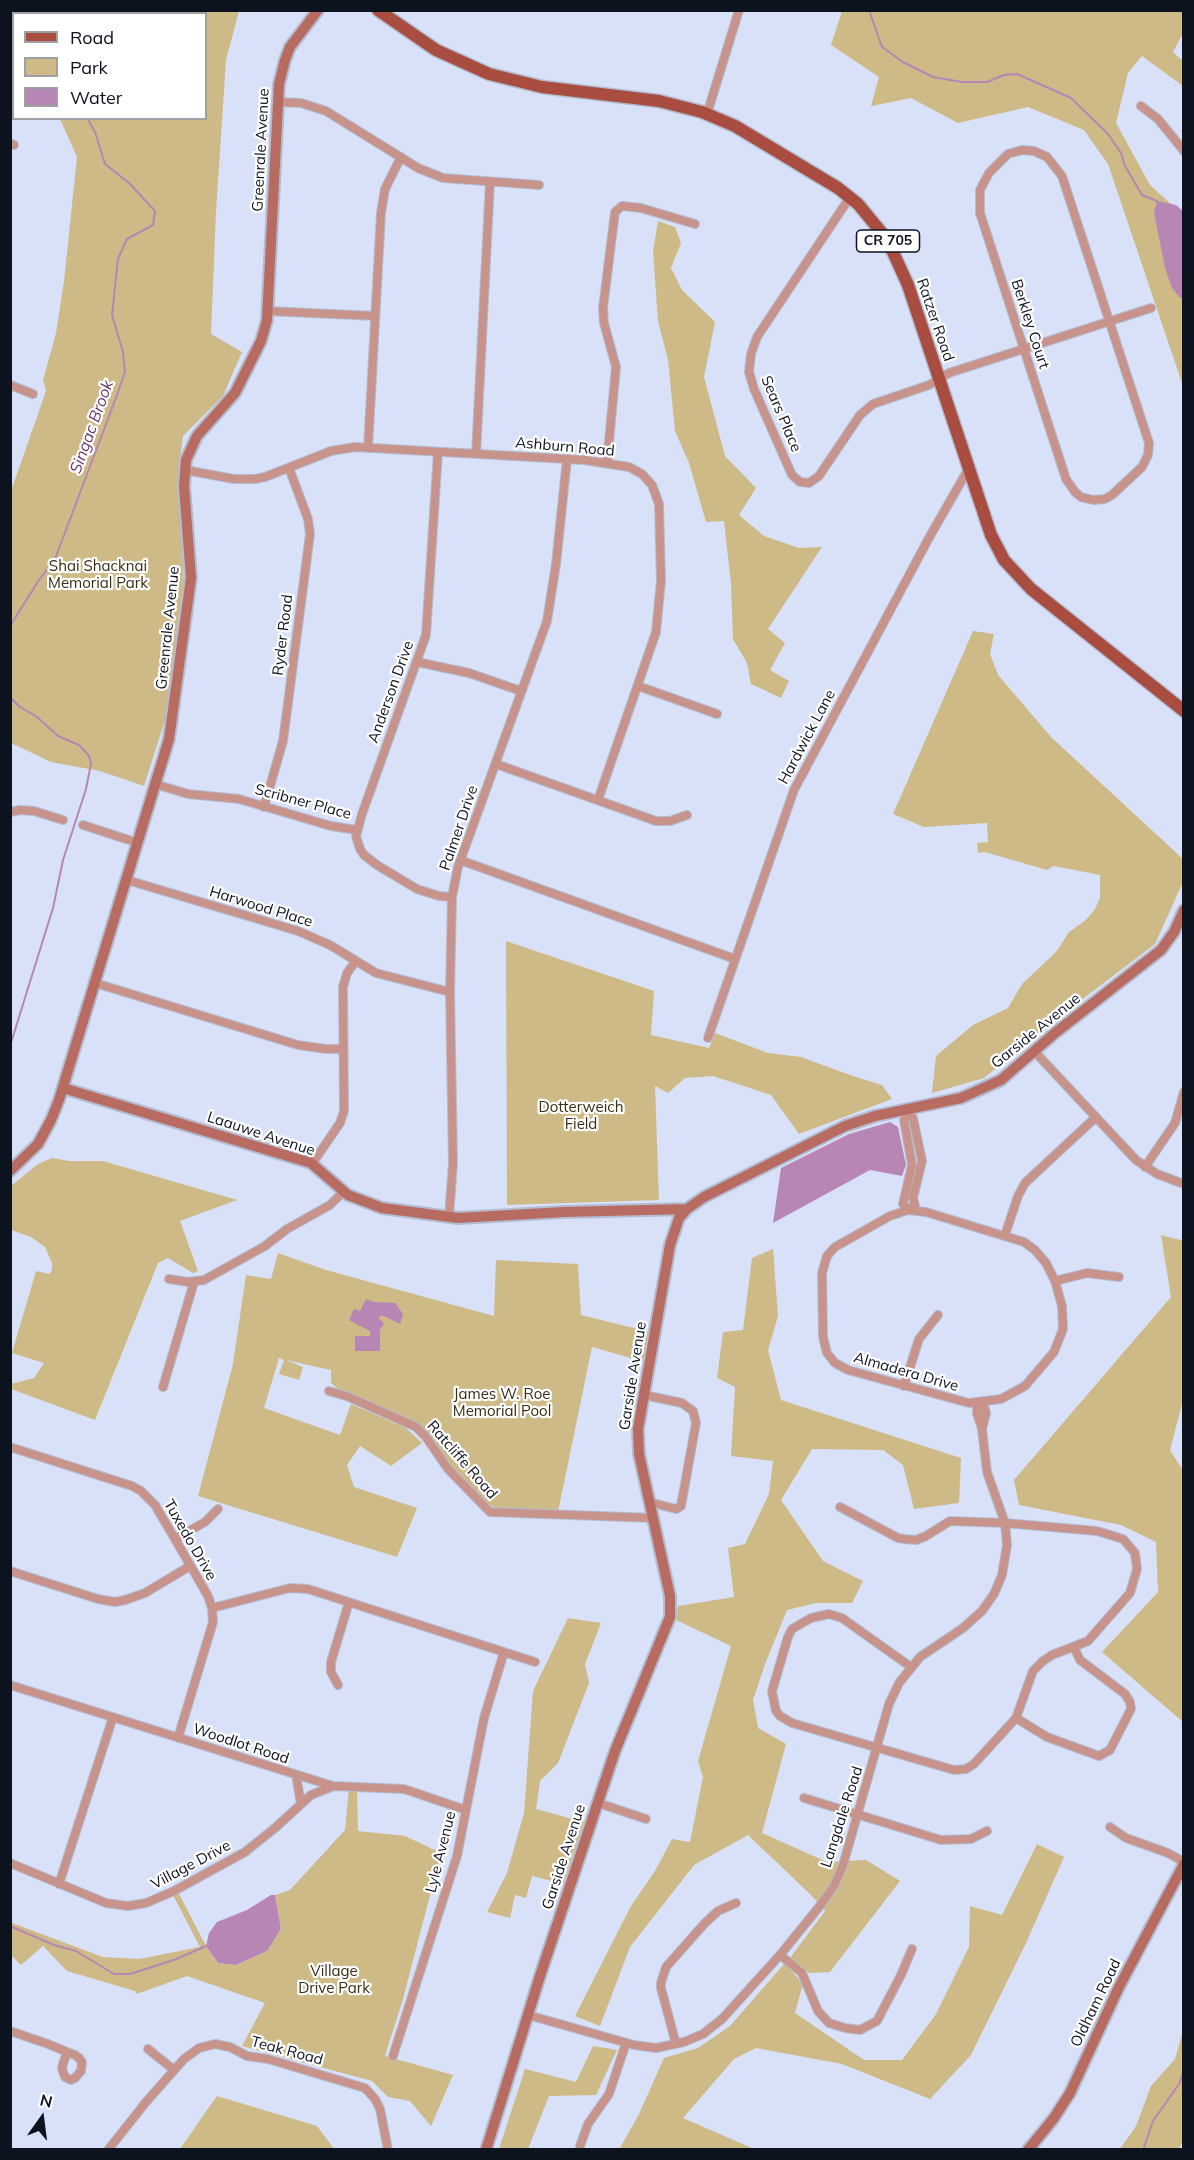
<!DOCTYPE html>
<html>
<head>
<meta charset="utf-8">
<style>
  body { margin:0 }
  #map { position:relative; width:1194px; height:2160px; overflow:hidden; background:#d8e1f8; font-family:Mulish,sans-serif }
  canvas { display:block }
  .frame { position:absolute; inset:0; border:12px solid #0d121f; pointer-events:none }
  .legend { position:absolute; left:12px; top:12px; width:195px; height:108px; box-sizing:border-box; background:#fff; border:2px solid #9ea0a5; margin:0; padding:8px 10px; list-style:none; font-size:18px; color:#0d121f }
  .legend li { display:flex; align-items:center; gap:12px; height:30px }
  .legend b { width:30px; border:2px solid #9ea0a5 }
  .north { position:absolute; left:12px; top:2088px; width:60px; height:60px; -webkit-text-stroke:4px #fff; paint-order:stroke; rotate:14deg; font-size:16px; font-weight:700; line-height:24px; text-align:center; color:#0d121f }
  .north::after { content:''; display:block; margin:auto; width:21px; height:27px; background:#0d121f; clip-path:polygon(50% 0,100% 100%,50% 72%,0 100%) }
</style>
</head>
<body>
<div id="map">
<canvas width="1194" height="2160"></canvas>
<div class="frame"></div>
<ul class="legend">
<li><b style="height:8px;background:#aa4d41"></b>Road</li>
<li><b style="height:16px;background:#ceba86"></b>Park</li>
<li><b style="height:16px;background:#b886b4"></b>Water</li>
</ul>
<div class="north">N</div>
</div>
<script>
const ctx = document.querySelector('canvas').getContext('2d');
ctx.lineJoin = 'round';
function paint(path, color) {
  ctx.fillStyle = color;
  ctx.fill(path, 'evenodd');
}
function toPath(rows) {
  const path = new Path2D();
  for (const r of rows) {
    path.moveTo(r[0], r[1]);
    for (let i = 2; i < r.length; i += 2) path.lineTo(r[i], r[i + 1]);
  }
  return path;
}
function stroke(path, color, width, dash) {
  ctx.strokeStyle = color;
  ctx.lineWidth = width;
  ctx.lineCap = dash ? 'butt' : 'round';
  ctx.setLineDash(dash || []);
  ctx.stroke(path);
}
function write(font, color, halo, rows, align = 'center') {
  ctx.font = font + ' Mulish,sans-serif';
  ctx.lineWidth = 4.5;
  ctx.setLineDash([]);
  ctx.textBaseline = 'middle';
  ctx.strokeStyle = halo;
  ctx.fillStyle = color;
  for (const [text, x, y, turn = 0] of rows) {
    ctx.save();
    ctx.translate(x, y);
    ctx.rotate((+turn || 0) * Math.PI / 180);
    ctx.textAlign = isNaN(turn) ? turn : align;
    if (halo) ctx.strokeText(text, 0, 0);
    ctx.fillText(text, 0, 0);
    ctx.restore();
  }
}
paint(toPath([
  [11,10,156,10,156,11,154,14,14,14,13,83,10,82],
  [182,11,239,11,226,60,216,212,211,334,242,352,223,396,183,436,178,475,184,584,166,717,144,786,100,771,51,762,11,743,11,491,46,391,43,380,56,333,64,281,77,157,60,119,206,118,206,14,181,13],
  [842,11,1183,11,1183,33,1173,52,1183,61,1183,86,1142,56,1128,73,1116,123,1150,185,1183,215,1183,386,1108,164,1084,130,1028,107,958,123,911,98,871,106,879,77,831,45],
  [658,221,675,227,681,243,671,268,682,290,715,322,704,377,725,456,756,488,739,515,764,536,799,548,822,547,768,629,785,643,770,670,789,681,781,698,751,684,747,663,733,639,731,584,724,521,706,522,689,463,675,431,668,360,658,321,653,251],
  [973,631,994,634,990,654,998,675,1051,737,1183,859,1183,882,1155,944,1051,1023,984,1078,932,1093,936,1056,973,1025,1008,1008,1022,984,1056,952,1069,932,1086,920,1095,909,1100,898,1100,875,1054,866,1047,870,985,852,978,853,977,843,988,842,987,823,924,827,893,814],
  [506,941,654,991,651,1035,709,1048,715,1033,768,1053,801,1057,850,1075,882,1085,892,1099,799,1134,771,1095,713,1076,685,1078,668,1093,655,1086,659,1200,507,1205],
  [52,1158,69,1161,103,1161,237,1200,180,1221,198,1271,193,1273,168,1258,158,1263,95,1420,11,1389,11,1384,34,1378,44,1363,12,1353,36,1271,49,1274,52,1270,52,1263,45,1247,31,1237,11,1230,11,1186,38,1164],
  [1161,1235,1184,1241,1183,1400,1170,1450,1184,1472,1183,1722,1102,1652,1158,1592,1156,1542,1121,1525,1019,1505,1014,1480,1171,1297],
  [773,1249,778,1316,768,1350,781,1400,961,1458,959,1503,914,1509,903,1465,883,1450,812,1449,781,1500,823,1561,863,1581,852,1603,816,1603,787,1610,765,1664,753,1700,758,1728,786,1744,762,1833,827,1862,866,1860,900,1881,830,1972,809,1973,790,1958,825,1911,810,1894,748,1835,694,1865,630,1947,600,2026,575,2016,631,1906,655,1871,672,1839,690,1842,703,1777,698,1761,731,1646,676,1620,678,1606,734,1597,728,1548,745,1544,769,1494,773,1461,731,1456,735,1387,717,1378,723,1332,743,1330,752,1258],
  [278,1253,326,1270,494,1316,496,1260,578,1264,581,1315,650,1332,645,1362,592,1347,558,1512,508,1511,495,1508,480,1498,446,1460,434,1440,422,1428,376,1405,340,1391,331,1383,331,1370,286,1360,303,1367,299,1380,279,1374,284,1360,279,1358,264,1408,340,1435,351,1404,406,1428,422,1443,391,1466,360,1446,347,1465,354,1487,417,1508,397,1557,198,1496,233,1364,246,1275,271,1279],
  [568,1618,601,1623,585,1664,589,1683,558,1763,540,1781,536,1809,584,1822,563,1884,532,1876,526,1898,515,1895,510,1918,487,1912,507,1873,524,1813,533,1691],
  [349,1788,357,1789,358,1831,405,1836,441,1853,403,1999,385,2056,453,2075,431,2126,410,2101,388,2097,372,2081,242,2046,265,2003,187,1976,137,1994,135,1991,67,1971,43,1946,21,1965,11,1955,12,1923,103,1957,139,1959,200,1947,173,1895,178,1892,206,1946,218,1963,236,1965,267,1951,281,1929,275,1895,290,1890,345,1830],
  [1037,1844,1064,1857,1026,1943,971,2055,930,2099,842,2064,756,2048,734,2059,683,2118,754,2149,619,2150,639,2114,664,2058,698,2048,730,2026,785,1963,803,1984,795,2013,864,2060,902,2060,936,2014,969,1947,970,1906,1002,1915],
  [1183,2031,1184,2138,1179,2149,1120,2149,1136,2126,1151,2086,1175,2059],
  [593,2046,617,2050,596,2095,549,2096,528,2149,499,2149,525,2069,576,2082],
  [217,2096,317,2126,334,2149,180,2149]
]), '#ceba86');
paint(toPath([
  [1157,201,1176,205,1183,211,1183,298,1180,298,1172,288,1165,268,1154,213],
  [890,1122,898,1127,906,1165,902,1176,870,1170,773,1223,781,1168,849,1134],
  [366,1299,374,1302,395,1303,403,1314,400,1324,384,1316,380,1316,379,1319,384,1323,380,1330,380,1351,355,1351,355,1336,370,1336,370,1331,349,1320,354,1309,360,1311],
  [271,1895,275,1895,281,1929,267,1951,236,1965,218,1963,206,1946,209,1933,217,1922,247,1910]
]), '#b886b4');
stroke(toPath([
  [869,10,882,47,903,62,933,77,962,82,987,82,1004,75,1017,74,1071,98,1108,134,1121,153,1125,166,1142,195,1157,201],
  [41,14,42,10],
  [10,626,39,580,55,559,117,395,125,372,123,352,112,315,118,259,127,239,153,225,155,211,129,183,105,164,95,132,87,118],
  [10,697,20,707,37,717,58,736,79,745,89,756,91,764,86,789,63,860,53,908,10,1046],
  [10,1926,54,1945,76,1951,114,1974,130,1974,174,1960,206,1946],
  [1143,2150,1153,2121,1179,2084,1184,2070]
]), '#b886b4', 2);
const street = toPath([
  [278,102,301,103,326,111,418,168,443,178,539,185],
  [1141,106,1158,119,1184,151],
  [707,114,739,10],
  [10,143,14,145],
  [1022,150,1034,151,1047,157,1062,176,1149,443,1148,455,1142,467,1112,495,1105,499,1093,500,1081,497,1075,492,1066,479,980,213,980,190,989,173,1008,154,1022,150],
  [850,197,757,337,751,354,749,372,754,389,792,475,800,482,809,483,819,476,860,415,873,404,929,385,949,373,1151,308],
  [267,311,375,316],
  [10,385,33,394],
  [368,448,381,213,385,189,401,157],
  [438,452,426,635,362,814,356,836,360,849,364,855,377,865,417,889,439,896,452,897],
  [476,454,490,182],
  [607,463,616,367,604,323,603,308,615,212,622,206,641,208,695,224],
  [185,470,234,479,255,479,265,477,331,451,355,447,584,460,629,467,642,474,652,485,659,504,661,581,656,632,598,800],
  [417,662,469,673,521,691],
  [638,686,717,714],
  [496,764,656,821,670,821,687,815],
  [155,784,188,794,239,799,331,826,357,830],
  [264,807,283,741,310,534,308,519,289,468],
  [10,812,20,810,34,811,63,820],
  [83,825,138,843],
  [460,860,735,959],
  [127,880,298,931,330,945,376,973,450,992],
  [95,983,298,1045,326,1049,343,1049],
  [708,1038,794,790,930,536,969,468],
  [1034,1051,1136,1160,1157,1174,1184,1184],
  [907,1109,908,1116,913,1118,922,1161,913,1198,915,1205,908,1210,903,1204,912,1165,904,1120,908,1116],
  [312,1164,340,1123,344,1111,343,987,347,973,355,962],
  [1145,1167,1175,1123,1184,1092],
  [908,1210,926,1212,1024,1242,1035,1250,1046,1263,1055,1281,1062,1306,1063,1329,1054,1352,1025,1386,1001,1399,969,1403,848,1370,835,1363,827,1353,823,1337,822,1273,827,1256,835,1247,890,1216,908,1210],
  [449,1217,453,1163,450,992,452,897,458,867,547,621,556,564,567,459],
  [1005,1235,1018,1196,1025,1183,1096,1117],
  [169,1279,188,1282,204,1280,265,1246,287,1229,330,1205,343,1192],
  [1055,1281,1087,1273,1119,1277],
  [904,1386,919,1339,938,1315],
  [163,1387,194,1282],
  [329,1391,349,1397,416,1427,426,1437,448,1469,490,1512,653,1518],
  [644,1395,682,1403,693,1411,696,1423,681,1506,676,1509,649,1502],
  [981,1403,984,1406,986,1413,982,1429,977,1413,977,1406,981,1403],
  [10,1447,132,1486,141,1491,155,1505,175,1539,208,1596,212,1608,213,1622,178,1738],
  [840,1507,898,1538,904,1539,916,1540,926,1536,950,1521,1005,1523,1097,1531,1123,1539,1135,1553,1137,1569,1130,1593,1088,1641,1052,1655,1043,1661,1033,1671,1016,1718,974,1764,966,1769,954,1770,792,1723,780,1716,776,1711,772,1691,788,1637,792,1629,811,1618,829,1614,842,1618,911,1667],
  [175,1539,205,1522,218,1509],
  [10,1571,98,1599,115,1602,125,1600,145,1593,190,1566],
  [212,1608,290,1588,308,1589,535,1662],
  [10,1685,333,1786,404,1789,466,1810],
  [338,1685,331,1672,331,1662,349,1602],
  [1016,1718,1047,1737,1099,1756,1110,1750,1131,1709,1130,1702,1125,1694,1080,1660,1074,1647],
  [296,1775,301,1804],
  [804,1798,941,1840,971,1839,987,1831],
  [598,1803,646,1819],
  [1110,1827,1126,1838,1168,1853,1184,1862],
  [10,1863,106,1903,128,1906,146,1903,174,1891,245,1852,275,1828,311,1795,331,1787],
  [59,1884,113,1717],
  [780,1955,802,1973,818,2011,829,2023,845,2028,860,2030,877,2021,901,1975,912,1949],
  [528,2015,634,2045,656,2048,684,2042,703,2034,722,2019,780,1955,819,1907,834,1886,843,1865,889,1704,899,1683,920,1657,963,1628,982,1611,994,1594,1002,1575,1007,1545,1005,1523,987,1472,982,1429],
  [10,2031,48,2044,67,2052,75,2055,79,2058,82,2062,81,2071,75,2078,71,2080,65,2077,62,2069,63,2064,67,2052],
  [676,2044,661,1988,661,1983,666,1967,705,1923,718,1911,736,1903],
  [148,2049,174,2070],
  [393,2056,457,1856,484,1718,504,1652],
  [580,2146,588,2124,609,2094,626,2043],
  [108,2150,146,2102,184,2059,199,2048,215,2044,230,2047,247,2056,268,2059,365,2088,375,2099,380,2109,388,2150]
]);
const secondary = toPath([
  [63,1088,311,1163,348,1195,382,1208,458,1218,564,1212,687,1209],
  [10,1171,38,1144,51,1120,59,1100,169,739,191,578,184,486,186,460,197,436,235,393,261,341,267,320,279,84,285,60,290,47,318,10],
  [486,2150,540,1976,615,1751,670,1617,670,1596,639,1454,638,1429,670,1245,679,1218,687,1209,704,1197,845,1126,875,1116,961,1098,1001,1080,1055,1033,1161,950,1174,932,1184,910],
  [1028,2150,1054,2118,1070,2093,1119,1987,1184,1864]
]);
const primary = toPath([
  [378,10,436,50,489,74,542,87,659,101,702,112,735,126,838,188,858,204,887,239,908,285,991,535,1004,560,1031,589,1184,711]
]);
stroke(street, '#b3bcd1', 10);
stroke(secondary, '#b3bcd1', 14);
stroke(primary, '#b3bcd1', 15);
stroke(street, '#c8938a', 8);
stroke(secondary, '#b86b60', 10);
stroke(primary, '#aa4d41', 12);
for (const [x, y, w] of [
  [888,241,63]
]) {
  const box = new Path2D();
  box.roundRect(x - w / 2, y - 11, w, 22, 4.5);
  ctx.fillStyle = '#fff';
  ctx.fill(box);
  stroke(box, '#0d121f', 1.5);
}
write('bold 14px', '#0d121f', null, [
  ["CR 705",888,241]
]);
write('15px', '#0d121f', '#fff', [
  ["Greenrale Avenue",261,150,-87],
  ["Ratzer Road",935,320,71],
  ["Berkley Court",1030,324,72],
  ["Sears Place",781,414,67],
  ["Ashburn Road",565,447,5],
  ["Greenrale Avenue",168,628,-84],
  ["Ryder Road",283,635,-83],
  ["Anderson Drive",391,692,-70],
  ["Hardwick Lane",807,737,-62],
  ["Scribner Place",303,802,15],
  ["Palmer Drive",459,828,-71],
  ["Harwood Place",261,907,17],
  ["Garside Avenue",1036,1031,-39],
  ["Laauwe Avenue",261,1134,18],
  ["Almadera Drive",906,1372,16],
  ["Garside Avenue",633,1376,-81],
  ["Ratcliffe Road",462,1460,49],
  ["Tuxedo Drive",190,1540,60],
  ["Woodlot Road",241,1744,18],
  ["Langdale Road",842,1817,-72],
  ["Lyle Avenue",441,1852,-76],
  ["Garside Avenue",564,1857,-72],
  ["Village Drive",191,1865,-28],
  ["Oldham Road",1096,2003,-64],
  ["Teak Road",287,2051,15]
]);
write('15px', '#392e11', '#fff', [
  ["Shai Shacknai",98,566],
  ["Memorial Park",98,583],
  ["Dotterweich",581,1107],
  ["Field",581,1124],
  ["James W. Roe",502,1394],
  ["Memorial Pool",502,1411],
  ["Village",334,1971],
  ["Drive Park",334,1988]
]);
write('italic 16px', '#6f326c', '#fff', [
  ["Singac Brook",92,427,-70]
]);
</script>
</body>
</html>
